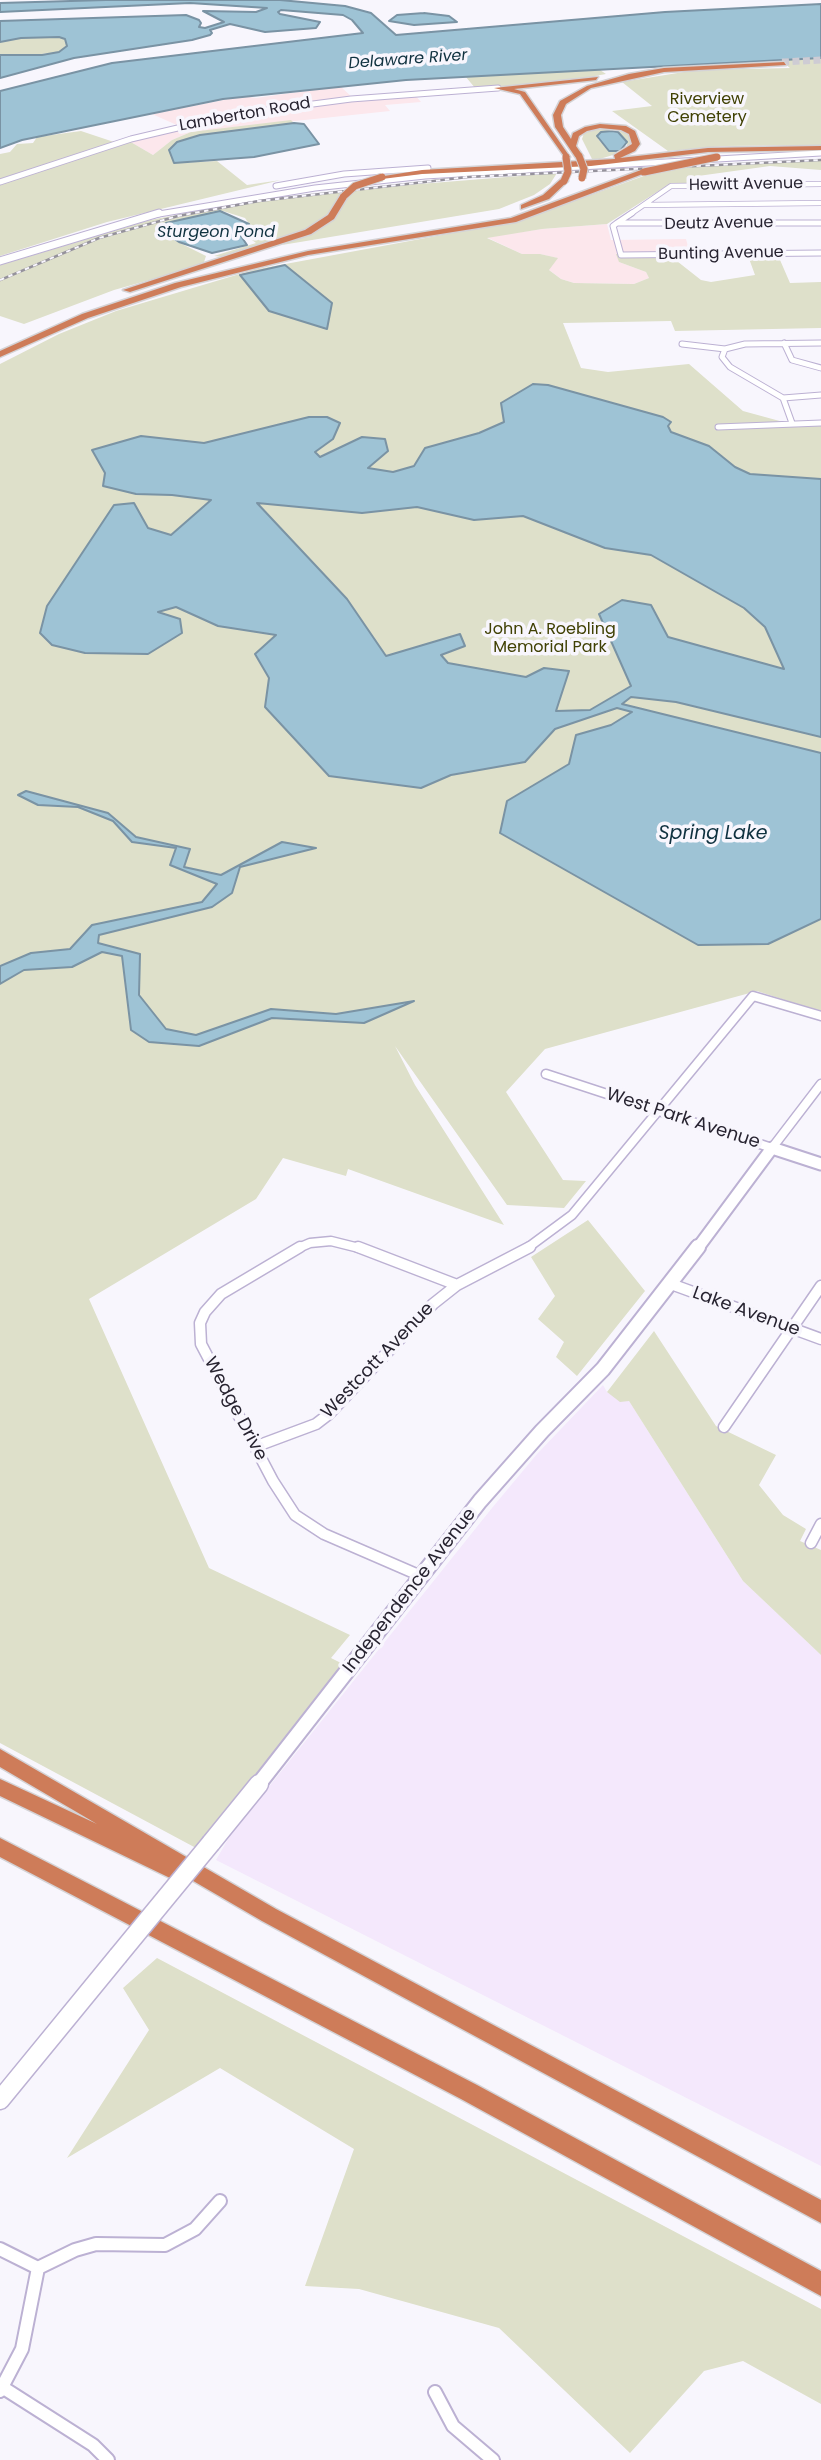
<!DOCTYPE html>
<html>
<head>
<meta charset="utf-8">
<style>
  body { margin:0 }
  canvas { display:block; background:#f8f6fd }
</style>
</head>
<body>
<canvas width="821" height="2460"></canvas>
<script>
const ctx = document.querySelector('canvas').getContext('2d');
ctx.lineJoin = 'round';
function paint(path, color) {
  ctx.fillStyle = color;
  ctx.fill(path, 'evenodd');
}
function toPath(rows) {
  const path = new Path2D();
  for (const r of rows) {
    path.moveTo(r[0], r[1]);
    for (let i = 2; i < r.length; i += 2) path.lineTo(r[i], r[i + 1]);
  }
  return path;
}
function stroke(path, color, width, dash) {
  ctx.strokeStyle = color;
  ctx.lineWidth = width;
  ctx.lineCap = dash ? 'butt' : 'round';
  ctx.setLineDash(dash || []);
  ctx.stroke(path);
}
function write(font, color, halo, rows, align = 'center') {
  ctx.font = font + ' Poppins,sans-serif';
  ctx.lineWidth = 7;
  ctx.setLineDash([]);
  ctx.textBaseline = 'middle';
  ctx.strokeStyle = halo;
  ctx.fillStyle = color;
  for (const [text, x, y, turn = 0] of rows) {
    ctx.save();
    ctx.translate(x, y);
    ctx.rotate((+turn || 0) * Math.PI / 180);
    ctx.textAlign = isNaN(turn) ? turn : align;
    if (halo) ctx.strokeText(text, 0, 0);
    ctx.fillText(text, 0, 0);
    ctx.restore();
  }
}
paint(toPath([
  [603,1385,607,1392,629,1401,743,1581,821,1655,821,2166,216,1860,231,1834,492,1508,537,1454]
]), '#f4e8fc');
paint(toPath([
  [340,86,353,98,414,94,421,102,385,105,390,111,191,132,172,140,153,155,129,141,179,126,152,114,244,96,256,98],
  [607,224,611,240,686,239,690,254,619,262,646,272,649,278,634,284,574,283,561,279,548,269,557,258,540,254,522,254,486,237,542,229]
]), '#fce7ec');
paint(toPath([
  [59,37,65,39,67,46,59,52,24,56,0,55,0,42,21,38],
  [821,58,821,145,725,146,668,151,612,111,652,106,622,82,696,70,790,68,780,60],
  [600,70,606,74,567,81,476,89,465,76],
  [291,120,294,123,200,135,174,163,217,161,247,185,281,180,107,222,0,256,0,154,10,152,17,144,33,143,37,137,81,131,120,144,129,141,153,155,172,140,191,132],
  [597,128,619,128,629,133,634,141,627,149,627,142,612,131,598,133,598,139,609,151,623,152,593,161,582,139,584,133],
  [821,160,821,170,770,166,698,176,689,185,668,185,607,224,542,229,487,238,522,254,540,254,558,258,549,270,561,279,574,283,634,284,649,278,646,272,619,262,616,254,668,254,701,280,711,282,755,275,747,253,777,253,790,283,821,282,821,328,675,331,671,321,563,323,581,368,608,372,689,364,743,411,787,423,821,426,821,1012,757,991,545,1049,506,1092,563,1180,586,1181,564,1208,507,1205,395,1046,415,1085,504,1225,348,1169,346,1176,283,1158,256,1199,89,1299,209,1568,350,1635,331,1658,345,1665,196,1848,0,1743,0,364,59,334,116,311,253,270,496,225,544,211,576,195,588,196,666,168],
  [285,265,316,289,240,276,241,275],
  [134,503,148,528,218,626,176,607,157,611,181,633,168,641,114,505],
  [557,173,550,184,534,195,499,209,282,245,319,228,223,257,214,256,256,243,236,228,256,234,245,218,223,211,156,226,156,231,206,256,203,265,114,290,24,324,0,316,0,265,150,220,258,200,261,202,345,190],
  [588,1220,645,1291,577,1376,556,1357,564,1342,538,1319,555,1296,531,1257],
  [654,1331,716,1426,776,1455,759,1485,783,1515,806,1529,800,1541,821,1550,821,1655,743,1581,629,1401,620,1402,607,1392],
  [157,1958,821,2309,821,2404,743,2361,704,2371,630,2453,499,2328,359,2289,305,2286,354,2149,220,2068,67,2158,149,2030,123,1988]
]), '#dee0ca');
const water = toPath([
  [106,0,280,0,345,6,371,13,396,35,665,12,821,4,821,58,406,80,223,99,22,140,0,148,0,91,112,63,363,33,352,20,343,15,281,10,278,12,280,14,320,22,316,28,265,32,230,24,210,30,212,33,210,35,192,40,74,58,0,78,0,55,42,55,59,52,67,46,65,39,59,37,21,38,0,42,0,21,186,15,199,20,201,23,199,27,205,28,224,22,203,11,256,12,267,8,190,3,0,12,0,3,106,0],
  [424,13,449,16,457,22,414,25,389,21,397,15,424,13],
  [294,123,304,124,319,144,254,157,174,163,169,150,177,142,200,135,294,123],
  [612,131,618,132,627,142,620,151,609,151,597,136,601,132,612,131],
  [220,211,249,224,251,232,242,224,235,227,247,245,212,253,179,242,159,229,166,223,220,211],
  [285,265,332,303,327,329,269,311,240,275,285,265],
  [533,384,548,385,663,417,671,422,668,426,671,432,709,446,735,467,750,474,821,479,821,737,676,702,631,697,622,704,821,753,821,919,768,944,698,945,500,833,507,801,569,764,576,735,611,725,632,712,617,708,555,729,525,762,451,775,421,788,329,776,265,707,269,678,255,654,276,635,218,626,176,607,158,612,180,619,182,633,148,654,85,653,52,645,40,633,47,606,114,505,134,503,148,528,171,535,211,500,172,495,136,494,103,486,105,473,92,450,141,436,204,443,309,417,327,417,340,423,333,439,315,452,320,457,362,437,385,439,388,451,368,468,393,472,414,466,425,448,479,433,504,422,501,403,533,384],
  [257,503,362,513,417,507,474,520,523,516,605,548,651,555,744,608,765,627,784,669,668,637,651,605,622,600,599,614,631,686,590,710,556,711,569,671,544,668,526,677,448,663,441,655,465,646,460,634,386,656,347,599,257,503],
  [26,791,108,813,136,837,190,849,184,867,221,875,282,842,316,848,240,867,232,893,212,907,99,935,98,943,140,954,139,995,166,1029,196,1035,271,1009,336,1014,414,1001,364,1023,272,1018,199,1046,149,1042,131,1030,122,956,102,952,72,967,24,970,0,984,0,966,31,953,70,949,92,925,202,902,217,884,170,865,176,848,132,842,113,821,78,807,38,805,18,795,26,791]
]);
paint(water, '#9ec3d5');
stroke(water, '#7a93a4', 2);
stroke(toPath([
  [782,62,821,60]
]), '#ceccd4', 7, [7, 3.5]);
const streetFar4 = toPath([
  [644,205,821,203],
  [629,215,671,186,821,184]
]);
const streetFar3 = toPath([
  [617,223,613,226,621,255,821,253],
  [617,223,632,213],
  [617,223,821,223],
  [784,343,792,360,821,368],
  [682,344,725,349,745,344,821,343],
  [725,349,722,357,730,367,783,398,792,423],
  [783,398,821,395],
  [718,427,821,423]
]);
const streetFar2 = toPath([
  [546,1074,772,1148,821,1084],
  [296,1249,310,1243,331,1241,363,1249],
  [526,1249,572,1215,753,996,821,1016]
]);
const streetFar1 = toPath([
  [300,1247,221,1294,205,1312,200,1323,201,1344,273,1481,295,1515,324,1534,421,1576],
  [358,1247,457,1285],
  [671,1284,821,1339],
  [724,1427,821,1286],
  [257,1446,316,1424,329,1414,433,1304,457,1285,530,1247],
  [811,1543,821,1524]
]);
const street = toPath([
  [0,2249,38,2268,22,2349,0,2391],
  [38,2268,75,2250,96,2244,165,2245,195,2229,220,2201],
  [2,2387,93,2445,108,2460],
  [435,2392,453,2426,493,2460]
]);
const secondaryFar4 = toPath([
  [0,182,131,139,237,114,351,99,498,88],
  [276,186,344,174,428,168],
  [153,215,315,188,425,176,821,153]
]);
const secondaryFar3 = toPath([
  [0,261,159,213]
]);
const secondaryFar2 = toPath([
  [697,1249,772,1148,821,1164]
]);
const secondaryFar1 = toPath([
  [258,1785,480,1501,542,1431,603,1369,698,1247]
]);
const secondary = toPath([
  [211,1843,259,1784],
  [0,2100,118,1956]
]);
const highway = toPath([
  [784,62,786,65,664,72,591,88,566,104,561,115,563,127,571,139,573,133,585,127,600,124,626,126,635,131,640,144,635,151,620,158,708,148,821,146,821,150,708,152,591,166,422,174,382,179,378,177,422,170,615,159,614,155,632,144,629,134,621,130,600,128,587,131,579,136,576,146,583,156,576,158,555,127,553,115,560,101,587,86,629,74,664,68,784,62],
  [598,77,596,80,514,89,525,92,570,157,566,159,520,94,494,88,598,77],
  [641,170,648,172,516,222,308,255,181,287,88,318,0,357,0,351,82,314,175,283,308,251,511,218,641,170],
  [561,179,568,181,549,199,521,209,521,205,543,195,561,179],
  [341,194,348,196,334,219,311,234,130,292,123,290,305,230,328,215,341,194],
  [0,1749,276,1909,821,2200,821,2223,262,1921,183,1875,175,1880,168,1877,0,1796,0,1779,97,1824,0,1767,0,1749],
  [0,1838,477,2085,821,2271,821,2296,461,2099,0,1857,0,1838]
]);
stroke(streetFar4, '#bcb1d3', 6);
stroke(streetFar3, '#bcb1d3', 7);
stroke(streetFar2, '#bcb1d3', 11);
stroke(streetFar1, '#bcb1d3', 13);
stroke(street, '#bcb1d3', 16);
stroke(secondaryFar4, '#bcb1d3', 7);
stroke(secondaryFar3, '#bcb1d3', 9);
stroke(secondaryFar2, '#bcb1d3', 15);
stroke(secondaryFar1, '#bcb1d3', 18);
stroke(secondary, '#bcb1d3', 21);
stroke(highway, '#d4d3d6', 3);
stroke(streetFar4, '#fff', 4.5);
stroke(streetFar3, '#fff', 5);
stroke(streetFar2, '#fff', 8);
stroke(streetFar1, '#fff', 10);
stroke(street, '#fff', 12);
stroke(secondaryFar4, '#fff', 5);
stroke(secondaryFar3, '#fff', 7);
stroke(secondaryFar2, '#fff', 11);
stroke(secondaryFar1, '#fff', 14);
stroke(secondary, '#fff', 18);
paint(highway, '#ce7c59');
const rail = toPath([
  [0,280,99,238,178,216,259,201,468,177,821,160]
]);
stroke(rail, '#95929c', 2.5);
stroke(rail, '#f8f6fd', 2, [4.5]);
const secondaryBridge = toPath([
  [118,1956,211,1843]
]);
const highwayBridge = toPath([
  [579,156,584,169,582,178],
  [644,172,717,157],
  [564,181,568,172,566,157],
  [344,196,355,186,382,177]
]);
stroke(secondaryBridge, '#bcb1d3', 21, []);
stroke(highwayBridge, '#d4d3d6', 9, []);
stroke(secondaryBridge, '#fff', 18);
stroke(highwayBridge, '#ce7c59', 7);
write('italic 16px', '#0f313f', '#f8f6fd', [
  ["Delaware River",408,60,-4],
  ["Sturgeon Pond",216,233]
]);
write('16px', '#404104', '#f8f6fd', [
  ["Riverview",707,100],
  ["Cemetery",707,118],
  ["John A. Roebling",550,630],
  ["Memorial Park",550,648]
]);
write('16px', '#272330', '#f8f6fd', [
  ["Lamberton Road",245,115,-10],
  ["Hewitt Avenue",746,185,-1],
  ["Deutz Avenue",719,224,-1],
  ["Bunting Avenue",721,254,-1]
]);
write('18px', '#272330', '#f8f6fd', [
  ["West Park Avenue",683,1119,18],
  ["Lake Avenue",746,1312,20],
  ["Westcott Avenue",378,1361,-46],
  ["Wedge Drive",235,1409,62],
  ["Independence Avenue",410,1591,-52]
]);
write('italic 19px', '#0f313f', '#f8f6fd', [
  ["Spring Lake",713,834]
]);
</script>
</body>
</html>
